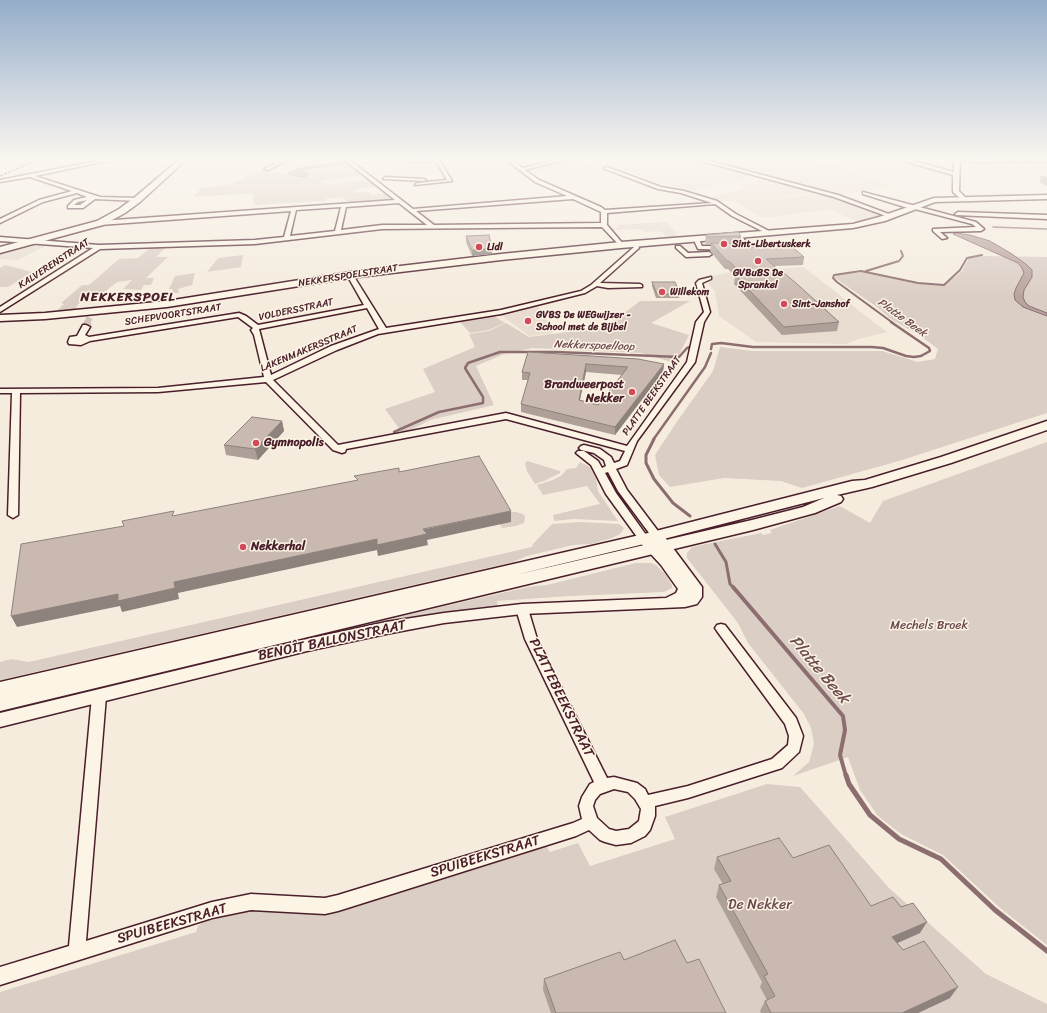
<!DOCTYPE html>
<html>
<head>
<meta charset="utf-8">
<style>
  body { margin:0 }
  canvas { display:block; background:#f5ecde }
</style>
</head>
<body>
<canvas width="1047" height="1013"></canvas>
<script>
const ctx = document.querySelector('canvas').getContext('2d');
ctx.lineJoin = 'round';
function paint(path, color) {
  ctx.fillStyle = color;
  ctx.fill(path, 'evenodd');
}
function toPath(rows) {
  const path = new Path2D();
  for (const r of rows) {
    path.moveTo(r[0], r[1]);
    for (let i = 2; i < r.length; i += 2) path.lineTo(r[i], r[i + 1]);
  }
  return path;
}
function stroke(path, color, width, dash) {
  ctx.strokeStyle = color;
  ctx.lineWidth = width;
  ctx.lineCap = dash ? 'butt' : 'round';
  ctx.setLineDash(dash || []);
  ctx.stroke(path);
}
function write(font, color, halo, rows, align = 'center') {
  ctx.font = font + ' Sriracha,sans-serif';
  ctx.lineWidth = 3;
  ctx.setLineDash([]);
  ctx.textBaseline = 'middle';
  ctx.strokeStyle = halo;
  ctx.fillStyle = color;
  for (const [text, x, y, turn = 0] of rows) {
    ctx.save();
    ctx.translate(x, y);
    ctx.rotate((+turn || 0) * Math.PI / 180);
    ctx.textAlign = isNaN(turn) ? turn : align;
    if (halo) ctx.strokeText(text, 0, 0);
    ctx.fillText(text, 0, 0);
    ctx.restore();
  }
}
paint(toPath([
  [570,158,583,158,602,166,557,178,528,169],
  [684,158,755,176,723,185,717,184,692,191,712,197,745,188,740,186,765,179,816,192,762,199,820,194,885,215,858,222,830,209,764,218,734,201,717,201,589,159],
  [696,158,813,158,892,186,837,195],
  [666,222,680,238,671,239,659,231,645,232,643,230,637,229,612,230,610,228,619,228,617,225],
  [27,244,47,245,18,260,0,259,0,251],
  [804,267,876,324,887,332,859,339,846,344,756,342,719,316,715,291,709,285,709,280,706,277,731,272],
  [536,306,543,311,553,333,529,336,500,314]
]), '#e8ddd0');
paint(toPath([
  [317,158,342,158,362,175,318,181,327,185,370,180,379,187,355,189,355,193,369,192,371,195,386,193,396,200,349,203,342,197,326,199,325,201,254,205,252,193,193,197,201,188,229,185,263,169,270,169,267,171,284,174],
  [167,246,156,257,168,257,146,278,154,278,151,285,144,285,141,290,123,289,132,280,117,282,92,302,79,303,74,311,55,312,64,304,61,303,82,285,89,285,119,259,138,258,151,247],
  [243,255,241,267,207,272,218,258],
  [984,256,1047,257,1047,413,899,461,802,488,781,481,724,478,670,487,659,475,655,455,676,423,713,371,720,347,753,351,882,351,918,362,935,359,938,349,922,337,891,319,877,307,835,278,836,275,865,272,918,284,945,285,962,271,969,258],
  [5,265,32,272,8,287,0,287,0,268],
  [195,273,192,285,178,289,179,293,171,293,173,289,169,289,175,276],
  [640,301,690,301,651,323,689,335,675,363,641,353,532,348,504,354,476,366,494,405,430,420,403,434,385,409,435,392,423,369,475,347,469,334,489,331,506,323,529,337,606,327],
  [494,316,505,323,489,330,470,333,460,322],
  [1047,442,1047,945,999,907,943,855,901,834,878,816,860,790,848,757,793,776,809,762,814,744,811,728,804,714,748,643,738,623,687,558,687,553,692,547,721,541,761,533,763,535,772,533,770,530,840,506,870,523,883,501],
  [527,461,560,471,560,473,544,481,535,484,527,471,525,464],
  [580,462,590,467,596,479,598,491,618,521,573,519,554,521,553,515,600,504,587,486,543,495,537,485,553,480,562,475,567,469,576,468],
  [508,512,516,512,523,514,525,517,524,523,516,526,502,528,500,524,511,522],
  [580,522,619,524,624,528,620,534,612,538,591,544,573,545,527,556,513,562,0,680,0,662,11,659,29,662,532,547,533,544,552,524],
  [636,563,651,563,656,565,666,575,672,585,672,588,664,592,570,596,497,601,498,607,443,614,259,650,441,607,528,587,547,585],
  [767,784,800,787,889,888,986,974,1047,1004,1047,1013,0,1013,0,992,196,932,198,926,207,919,259,907,314,914,337,913,545,844,550,852,578,843,590,866,675,839,665,817]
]), '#dbcec4');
const water = toPath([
  [339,158,349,164,345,163,305,169,301,172,307,174,307,176,303,177,288,174,298,169,343,162,339,158],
  [956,233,970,235,990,241,1012,254,1027,265,1032,270,1032,277,1024,290,1023,297,1025,302,1029,306,1047,313,1047,316,1023,307,1015,300,1014,294,1016,288,1024,273,1022,268,1018,263,953,234,956,233]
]);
paint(water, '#b8a39e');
stroke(water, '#8c6e70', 1);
stroke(toPath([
  [993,227,1047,229]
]), '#8c6e70', 1.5);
stroke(toPath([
  [866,271,899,261,903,256,901,251],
  [893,323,837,282,833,278,834,275,861,271,918,283,944,285,960,270,967,258,982,255]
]), '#8c6e70', 2);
stroke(toPath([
  [711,349,712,344,721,343,753,347,872,347,883,348,906,356,914,357,921,356,930,351,929,348,891,322],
  [394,432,439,412,483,403,483,397,465,368,468,363,500,352,556,352,679,357,687,348,690,347],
  [653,440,705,367,711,353]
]), '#8c6e70', 2.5);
stroke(toPath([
  [654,439,646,455,646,463,654,479,673,503,690,516],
  [715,544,726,562,730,584,734,588]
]), '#8c6e70', 3);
stroke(toPath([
  [733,587,843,716,845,730,840,755,846,776]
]), '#8c6e70', 4);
stroke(toPath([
  [846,775,849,784,870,815,899,839,941,859,995,910,1047,951]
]), '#8c6e70', 5);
stroke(toPath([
  [87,323,91,315]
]), '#d3c3ba', 6, [6, 3]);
stroke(toPath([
  [86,327,88,322]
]), '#d3c3ba', 8, [8, 4]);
const minor = toPath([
  [112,158,121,158,35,176,100,197,137,198,139,199,139,201,95,199,83,208,68,208,68,206,74,200,87,197,77,193,43,202,0,223,0,219,39,200,72,191,30,177,0,182,0,180,112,158],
  [87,200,80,205,74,205,78,202,87,200],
  [286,158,292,158,268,170,264,169,286,158],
  [342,158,347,158,413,209,567,196,535,182,504,158,509,158,523,168,563,158,570,158,525,170,539,180,601,207,605,210,712,203,681,193,658,189,603,168,607,167,661,187,684,191,717,201,736,214,773,233,768,234,732,216,715,204,607,213,607,225,624,245,621,247,602,227,382,229,255,244,100,249,0,312,0,307,93,248,0,241,0,237,99,245,255,240,284,237,291,211,100,225,97,223,100,221,395,200,342,158],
  [573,199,601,212,601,223,434,225,416,211,573,199],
  [399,203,427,225,382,225,341,230,346,207,399,203],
  [341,207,335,231,290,236,296,210,341,207],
  [380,158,422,160,438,158,452,181,415,185,417,183,447,180,436,161,422,162,380,158],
  [691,158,698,158,838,195,894,216,889,217,834,197,691,158],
  [956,158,979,160,1047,159,1047,161,979,162,957,160,956,158],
  [385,177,424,179,426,180,424,181,383,179,385,177],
  [863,192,976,222,984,229,981,231,940,232,947,238,942,239,933,231,933,229,976,227,972,224,915,209,911,209,863,194,863,192],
  [958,212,1047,215,1047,219,956,215,955,214,958,212],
  [739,233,741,234,748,246,738,250,698,249,693,238,698,237,702,246,738,246,742,245,736,235,739,233],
  [634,243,638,243,639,248,600,283,640,284,642,285,642,287,608,288,597,286,585,293,501,314,378,334,337,350,273,380,338,445,506,413,627,446,687,362,696,322,704,312,696,283,699,280,711,277,711,279,702,283,710,312,704,322,695,362,637,441,627,465,616,469,627,490,661,535,660,537,652,537,618,491,608,472,605,473,616,493,649,539,648,541,640,541,606,494,591,465,576,453,578,451,584,451,598,461,602,468,606,466,604,460,594,453,581,450,579,448,581,446,584,445,600,449,611,457,614,463,620,461,625,451,506,419,346,449,345,452,342,453,333,450,266,382,158,392,20,393,18,515,13,518,8,515,12,393,0,393,0,389,158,388,264,377,254,335,251,330,253,328,238,317,90,341,81,345,69,344,68,342,70,337,77,336,83,325,86,325,90,327,85,335,89,337,239,313,246,316,258,325,364,305,347,275,350,273,353,275,386,328,501,310,581,291,591,285,634,247,634,243],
  [367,308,379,329,331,346,271,375,259,329,367,308],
  [676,246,680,246,688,253,709,252,712,254,709,256,686,257,676,248,676,246],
  [522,605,526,606,528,609,537,639,607,778,614,777,637,783,645,789,648,795,688,786,772,759,788,745,789,736,785,724,717,631,715,628,717,625,721,624,725,625,796,718,803,736,799,752,782,768,688,798,655,806,655,816,650,830,645,836,631,843,616,845,605,842,600,840,589,830,576,836,338,911,325,914,251,910,212,918,0,985,0,967,69,946,92,696,94,692,99,691,104,692,106,696,86,941,212,902,251,894,325,898,338,895,573,823,582,819,579,806,582,797,590,784,594,782,525,639,516,609,518,606,522,605],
  [614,789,628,792,635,799,641,809,639,821,629,829,616,831,609,829,597,818,593,806,595,800,600,794,614,789]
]);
const tertiary = toPath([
  [893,158,903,158,954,172,954,158,960,158,959,191,966,198,961,199,953,192,953,175,893,158],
  [656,531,661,532,702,587,702,597,697,604,685,607,522,614,444,623,386,634,307,651,0,727,0,713,307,639,386,622,444,613,522,604,666,598,676,593,678,589,661,565,637,539,639,536,644,535,649,536,652,539,649,535,651,532,656,531]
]);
const secondary = toPath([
  [181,158,188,158,140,202,125,213,103,225,0,253,0,247,97,221,119,209,134,198,181,158],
  [1047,195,1047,199,935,202,885,221,853,228,621,248,501,260,350,278,167,307,45,319,0,321,0,315,45,313,167,301,350,272,501,254,621,242,853,224,879,217,934,198,1047,195]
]);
const primary = toPath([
  [1047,421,1047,430,951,463,872,487,837,495,841,496,843,499,841,502,815,513,753,530,0,711,0,682,644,534,852,481,865,480,941,457,1047,421],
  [824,498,803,507,752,520,515,575,644,544,824,498]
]);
stroke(minor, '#4a1f2b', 3);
stroke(tertiary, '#4a1f2b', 3);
stroke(secondary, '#4a1f2b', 3);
stroke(primary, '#4a1f2b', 3);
paint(minor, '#fcf5e5');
paint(tertiary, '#fcf5e5');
paint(secondary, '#fcf5e5');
paint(primary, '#fcf5e5');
stroke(toPath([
  [0,176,42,158]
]), '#4a1f2b', 1.5, [3, 1.5]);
paint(toPath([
  [1041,177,1047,177,1047,186,1039,182],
  [706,235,741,236,740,244,749,247,804,257,803,265,774,266,839,322,837,331,782,335,734,284,735,276,728,269,725,269,710,251,711,244,706,244,705,242],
  [466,236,492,248,492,254,472,256,466,242],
  [652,282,680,294,679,298,656,298,652,286],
  [528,352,664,364,663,372,615,435,521,412,521,404,528,380,522,380,522,372],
  [586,372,622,375,598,405,580,400],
  [282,421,284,431,258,460,226,455,224,445],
  [717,857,793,858,871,906,920,933,897,943,903,950,950,998,918,1013,761,1013,760,1011,765,1001,767,1000,760,987,762,982,716,897,719,885,723,884,714,869],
  [624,960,687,963,726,1013,551,1013,543,990,544,979]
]), '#ae9f98');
paint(toPath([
  [741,236,740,244,738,244,739,237],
  [492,248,492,254,472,256,472,250],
  [586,364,586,372,578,408,579,400],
  [664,364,663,372,615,435,615,427],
  [282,421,284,431,258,460,255,449],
  [511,511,511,522,427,540,428,545,378,556,377,550,178,593,179,599,122,612,120,606,17,627,11,616],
  [927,922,920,933,886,948,892,937],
  [958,987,950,998,918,1013,902,1013]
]), '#8d827c');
const building = toPath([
  [1041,177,1047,177,1047,180,1041,177],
  [738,232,741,236,707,237,706,235,738,232],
  [489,235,492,248,472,250,466,236,489,235],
  [746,241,749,247,790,245,804,257,766,259,782,273,784,273,797,284,839,322,784,327,735,275,743,275,729,261,727,261,711,243,739,244,746,241],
  [652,282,675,282,680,294,657,294,652,282],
  [528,352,638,359,664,364,615,427,521,404,530,373,522,372,528,352],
  [586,364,628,367,598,405,579,400,586,364],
  [252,417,282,421,255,449,224,445,252,417],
  [479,456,511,511,423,529,427,534,377,545,377,539,174,582,175,588,118,601,118,594,11,616,21,544,124,526,122,521,174,511,172,516,358,480,354,476,399,468,399,472,479,456],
  [779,838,793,858,829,845,871,906,893,897,901,907,913,903,927,922,892,937,903,950,924,941,958,987,902,1013,771,1013,765,1001,775,996,764,976,768,974,719,885,731,881,717,857,779,838],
  [675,940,687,963,699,959,726,1013,556,1013,544,979,620,952,624,960,675,940]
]);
paint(building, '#cab9b1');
stroke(building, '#8d827c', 1);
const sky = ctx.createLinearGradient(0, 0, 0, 300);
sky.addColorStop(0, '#95adca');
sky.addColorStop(0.53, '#faf6f0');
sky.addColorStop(1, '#faf6f000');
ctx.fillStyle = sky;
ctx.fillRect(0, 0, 1047, 300);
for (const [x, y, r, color] of [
  [724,244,4,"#d1495b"],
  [479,247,4,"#d1495b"],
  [758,261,4,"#d1495b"],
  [662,292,4,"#d1495b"],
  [784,304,4,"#d1495b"],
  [528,321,4,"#d1495b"],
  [632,392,4,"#d1495b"],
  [256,443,4,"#d1495b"],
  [243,547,4,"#d1495b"]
]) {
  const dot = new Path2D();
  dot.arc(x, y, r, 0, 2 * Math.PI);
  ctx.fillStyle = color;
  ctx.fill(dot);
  stroke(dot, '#fcf5e5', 1.5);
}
write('bold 10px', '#4a1f2b', '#fcf5e5', [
  ["Sint-Libertuskerk",732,244],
  ["Lidl",487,247],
  ["GVBuBS De",758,273,"center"],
  ["Sprankel",758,285,"center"],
  ["Willekom",670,292],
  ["Sint-Janshof",792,304],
  ["GVBS De WEGwijzer -",536,315],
  ["School met de Bijbel",536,327]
], 'left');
write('10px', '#4a1f2b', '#fcf5e5', [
  ["KALVERENSTRAAT",54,264,-33],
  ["NEKKERSPOELSTRAAT",348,276,-9],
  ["VOLDERSSTRAAT",296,310,-12],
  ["SCHEPVOORTSTRAAT",173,315,-9],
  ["LAKENMAKERSSTRAAT",309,349,-23],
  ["PLATTE BEEKSTRAAT",652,396,-55]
]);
write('italic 11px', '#704d53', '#fcf5e5', [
  ["Platte Beek",902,318,36],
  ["Nekkerspoelloop",594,346,2]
]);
write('bold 12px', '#4a1f2b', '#fcf5e5', [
  ["Brandweerpost",624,385,"right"],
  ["Nekker",624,399,"right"],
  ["Gymnopolis",264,443],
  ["Nekkerhal",251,547]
], 'left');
write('12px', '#6e4b51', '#fcf5e5', [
  ["Mechels Broek",929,626]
]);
ctx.letterSpacing = '1px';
write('bold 13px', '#4a1f2b', '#fcf5e5', [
  ["NEKKERSPOEL",128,298]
]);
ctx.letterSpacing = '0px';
write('14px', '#4a1f2b', '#fcf5e5', [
  ["BENOÎT BALLONSTRAAT",332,641,-12],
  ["PLATTEBEEKSTRAAT",561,698,64],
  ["SPUIBEEKSTRAAT",485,857,-17],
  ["SPUIBEEKSTRAAT",172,924,-16]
]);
write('14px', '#6e4b51', '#fcf5e5', [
  ["De Nekker",760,905]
]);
write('italic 16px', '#704d53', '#fcf5e5', [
  ["Platte Beek",819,670,50]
]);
</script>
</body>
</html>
